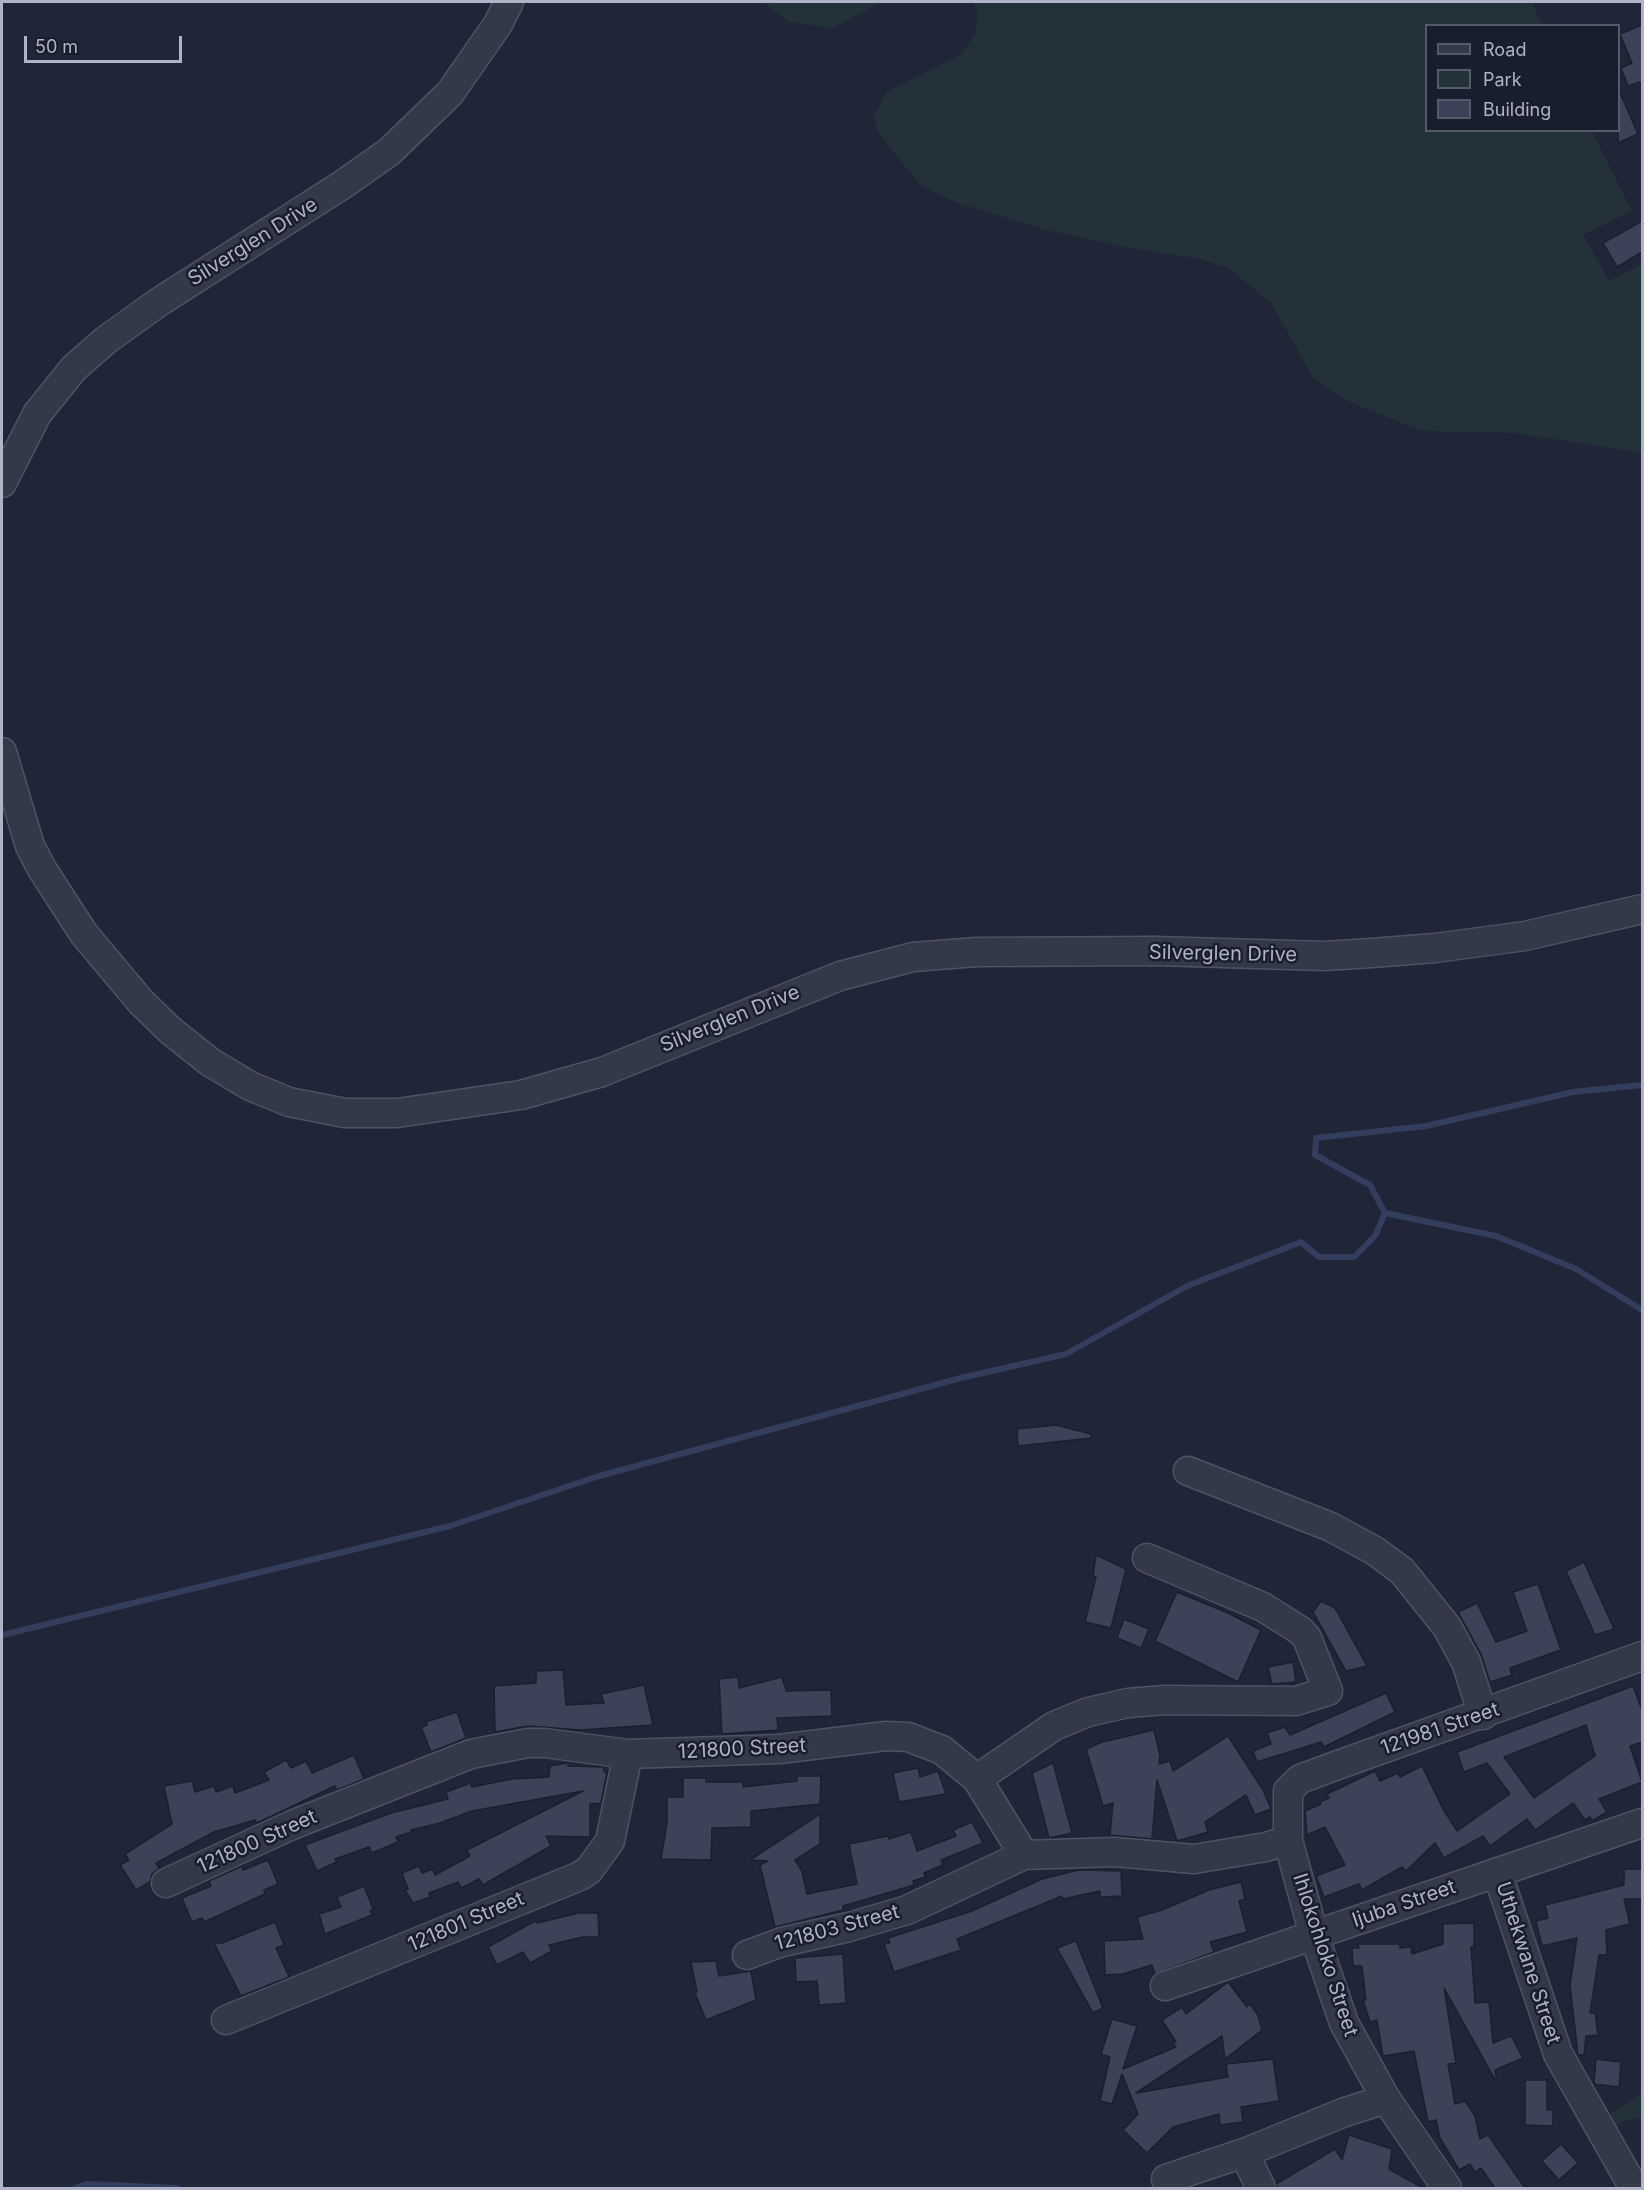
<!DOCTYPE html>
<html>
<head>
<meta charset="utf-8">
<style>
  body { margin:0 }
  #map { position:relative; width:1644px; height:2190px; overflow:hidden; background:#202637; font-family:Inter,sans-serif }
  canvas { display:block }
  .frame { position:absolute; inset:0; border:3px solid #aeb3c5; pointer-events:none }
  .legend { position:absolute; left:1425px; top:24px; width:195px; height:108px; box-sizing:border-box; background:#191e2c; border:2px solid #555a69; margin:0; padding:8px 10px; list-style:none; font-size:18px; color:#aeb3c5 }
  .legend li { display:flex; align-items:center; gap:12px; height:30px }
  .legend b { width:30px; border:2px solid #555a69 }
  .scale { position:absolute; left:24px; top:36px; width:158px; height:27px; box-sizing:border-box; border:3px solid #aeb3c5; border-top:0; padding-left:8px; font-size:18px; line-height:21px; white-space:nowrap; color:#aeb3c5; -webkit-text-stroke:4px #191e2c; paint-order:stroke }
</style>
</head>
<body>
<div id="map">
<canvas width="1644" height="2190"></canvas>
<div class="frame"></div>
<ul class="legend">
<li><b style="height:8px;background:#343948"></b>Road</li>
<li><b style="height:16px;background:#223238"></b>Park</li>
<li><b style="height:16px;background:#3c4358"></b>Building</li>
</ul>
<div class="scale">50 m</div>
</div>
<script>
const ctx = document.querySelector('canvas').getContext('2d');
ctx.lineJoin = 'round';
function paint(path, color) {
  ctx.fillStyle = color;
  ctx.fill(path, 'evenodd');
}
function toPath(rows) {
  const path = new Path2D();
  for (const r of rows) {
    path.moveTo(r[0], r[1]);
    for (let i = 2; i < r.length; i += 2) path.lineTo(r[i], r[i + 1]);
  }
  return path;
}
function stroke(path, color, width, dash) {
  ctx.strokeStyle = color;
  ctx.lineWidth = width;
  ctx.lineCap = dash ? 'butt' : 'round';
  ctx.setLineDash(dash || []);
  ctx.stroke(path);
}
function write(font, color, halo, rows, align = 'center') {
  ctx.font = font + ' Inter,sans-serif';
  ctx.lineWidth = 5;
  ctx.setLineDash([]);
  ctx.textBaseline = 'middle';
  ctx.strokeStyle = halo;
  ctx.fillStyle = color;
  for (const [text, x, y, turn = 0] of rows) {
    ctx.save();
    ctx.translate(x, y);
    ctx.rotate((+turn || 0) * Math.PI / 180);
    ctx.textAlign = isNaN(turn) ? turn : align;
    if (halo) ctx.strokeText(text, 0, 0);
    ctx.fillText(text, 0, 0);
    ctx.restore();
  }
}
paint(toPath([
  [763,2,882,2,833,28,789,22],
  [973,2,1532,2,1542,25,1426,26,1426,130,1592,131,1632,211,1583,235,1609,281,1642,264,1642,453,1516,433,1422,431,1352,403,1313,378,1272,304,1230,269,1201,259,1125,247,1046,230,958,203,921,186,877,131,874,115,887,92,961,55,976,32,978,13],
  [1642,2093,1642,2118,1630,2119,1604,2130,1599,2121]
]), '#223238');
stroke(toPath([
  [1385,1213,1496,1236,1576,1269,1642,1310],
  [2,1635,450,1526,599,1476,961,1378,1066,1354,1187,1286,1301,1242,1319,1257,1354,1257,1375,1236,1385,1213,1370,1185,1315,1155,1316,1138,1426,1126,1573,1092,1642,1085],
  [75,2188,87,2184,177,2188]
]), '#333e5f', 6);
const building = toPath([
  [1642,25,1642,87,1640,82,1628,86,1621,68,1632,63,1620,34,1642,25],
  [1618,88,1638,134,1618,143,1618,88],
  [1642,221,1642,252,1617,267,1603,243,1642,221],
  [1056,1425,1091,1434,1091,1438,1018,1446,1017,1429,1056,1425],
  [1096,1555,1126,1569,1111,1628,1085,1622,1096,1577,1093,1576,1096,1555],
  [1584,1562,1614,1629,1595,1635,1566,1571,1584,1562],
  [1538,1584,1561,1650,1510,1668,1512,1675,1490,1682,1481,1654,1458,1612,1477,1603,1496,1642,1527,1631,1513,1592,1538,1584],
  [1177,1592,1228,1613,1261,1630,1238,1682,1155,1641,1177,1592],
  [1321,1601,1335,1608,1367,1666,1346,1671,1313,1612,1321,1601],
  [1124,1619,1149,1629,1141,1648,1117,1638,1124,1619],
  [1293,1662,1296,1682,1272,1684,1268,1667,1293,1662],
  [563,1670,566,1705,604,1703,601,1694,644,1685,653,1725,580,1730,528,1726,495,1732,494,1686,536,1683,536,1671,563,1670],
  [738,1677,739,1688,782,1677,786,1691,831,1690,832,1716,777,1718,778,1730,722,1734,719,1679,738,1677],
  [1633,1686,1642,1710,1642,1742,1630,1746,1642,1782,1599,1799,1607,1812,1592,1821,1590,1817,1585,1820,1573,1803,1535,1830,1527,1819,1490,1846,1483,1836,1444,1858,1435,1843,1406,1871,1402,1867,1362,1890,1359,1884,1324,1897,1316,1876,1345,1865,1325,1827,1307,1835,1305,1811,1321,1804,1320,1802,1329,1798,1327,1794,1375,1771,1380,1781,1398,1773,1400,1777,1422,1766,1443,1809,1457,1831,1510,1794,1487,1763,1464,1772,1457,1752,1633,1686],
  [1586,1725,1595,1756,1534,1798,1504,1757,1586,1725],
  [1386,1693,1395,1712,1324,1747,1321,1742,1257,1762,1253,1751,1271,1744,1267,1733,1285,1727,1290,1735,1386,1693],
  [457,1712,466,1738,431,1752,421,1727,427,1725,426,1722,457,1712],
  [1154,1730,1160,1755,1159,1764,1170,1761,1173,1771,1228,1736,1263,1790,1271,1809,1255,1815,1246,1795,1205,1822,1208,1832,1177,1841,1157,1780,1152,1839,1110,1835,1113,1803,1103,1806,1086,1749,1102,1742,1154,1730],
  [354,1755,364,1779,337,1790,335,1786,257,1823,255,1820,214,1832,156,1863,159,1868,152,1874,150,1882,136,1890,120,1865,129,1860,125,1854,172,1824,164,1786,192,1781,195,1792,214,1786,216,1792,233,1786,235,1793,269,1780,264,1772,286,1760,291,1768,306,1761,312,1773,354,1755],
  [568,1763,568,1766,604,1767,604,1772,607,1772,601,1803,590,1804,590,1837,546,1836,551,1846,483,1885,479,1879,461,1888,458,1882,429,1893,430,1897,413,1903,405,1890,408,1889,402,1873,419,1866,422,1873,433,1869,435,1875,470,1856,467,1850,583,1791,472,1811,440,1823,411,1830,411,1832,396,1837,398,1842,372,1853,369,1847,335,1859,337,1862,317,1871,305,1845,391,1813,448,1799,446,1792,470,1783,472,1787,512,1779,549,1777,550,1766,568,1763],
  [1053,1763,1072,1833,1049,1838,1032,1773,1053,1763],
  [918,1768,920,1777,938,1771,946,1794,899,1802,893,1773,918,1768],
  [797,1776,821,1776,820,1804,751,1811,751,1827,712,1828,711,1860,661,1859,667,1823,667,1797,683,1797,683,1778,706,1778,706,1782,743,1782,743,1787,797,1781,797,1776],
  [820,1814,820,1844,795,1860,802,1871,807,1894,857,1884,849,1844,888,1836,889,1839,911,1832,917,1851,956,1836,953,1830,972,1822,983,1843,941,1860,943,1865,924,1873,925,1877,913,1881,914,1885,843,1906,843,1910,775,1927,760,1865,768,1861,750,1860,820,1814],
  [268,1860,278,1884,264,1890,265,1894,204,1922,202,1918,192,1922,182,1898,211,1886,209,1881,242,1866,243,1870,268,1860],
  [1624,1869,1642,1869,1642,1899,1624,1899,1630,1924,1606,1930,1607,1955,1599,1955,1590,2013,1595,2013,1598,2035,1586,2036,1584,2055,1578,2055,1570,1985,1577,1938,1542,1946,1536,1921,1548,1918,1545,1905,1624,1885,1624,1869],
  [1079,1870,1121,1871,1122,1896,1100,1897,1100,1891,1063,1899,1062,1896,957,1939,961,1950,894,1972,884,1944,890,1943,888,1938,972,1911,1042,1879,1079,1870],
  [1241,1882,1245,1899,1239,1901,1247,1932,1210,1942,1214,1952,1155,1974,1152,1965,1123,1974,1105,1975,1104,1941,1143,1939,1137,1917,1162,1910,1209,1890,1241,1882],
  [364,1886,373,1909,370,1911,372,1915,325,1934,319,1914,341,1907,337,1897,364,1886],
  [579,1913,598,1913,599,1937,582,1937,549,1945,552,1951,530,1963,523,1952,497,1965,488,1947,535,1921,537,1923,579,1913],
  [275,1922,284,1945,276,1948,289,1977,241,1996,214,1943,222,1943,275,1922],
  [1474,1923,1474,1947,1471,1947,1475,2003,1489,2002,1493,2043,1511,2036,1523,2058,1495,2070,1497,2083,1444,1988,1456,2063,1448,2064,1455,2104,1465,2101,1475,2116,1480,2139,1488,2135,1525,2188,1495,2188,1481,2168,1475,2172,1470,2164,1459,2170,1440,2138,1436,2120,1428,2122,1414,2051,1383,2056,1377,2020,1370,2022,1363,2000,1366,2000,1362,1966,1353,1966,1352,1948,1359,1948,1358,1944,1400,1944,1400,1948,1411,1947,1412,1954,1443,1944,1443,1924,1474,1923],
  [1076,1941,1103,2008,1093,2013,1057,1948,1076,1941],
  [843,1954,846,2003,819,2005,817,1981,796,1982,795,1958,843,1954],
  [716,1961,719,1976,751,1971,756,2000,706,2020,695,1993,697,1992,691,1962,716,1961],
  [1228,1982,1247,2007,1250,2004,1258,2015,1262,2030,1225,2059,1222,2036,1136,2093,1228,2077,1226,2064,1273,2059,1279,2101,1241,2107,1243,2122,1220,2125,1219,2114,1173,2127,1147,2153,1123,2130,1138,2114,1122,2074,1112,2104,1100,2101,1110,2057,1101,2054,1112,2019,1137,2026,1123,2069,1176,2047,1173,2044,1176,2042,1162,2020,1182,2007,1186,2014,1228,1982],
  [1596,2059,1621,2062,1619,2087,1594,2084,1596,2059],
  [1525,2080,1547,2080,1547,2110,1553,2110,1553,2126,1525,2125,1525,2080],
  [1349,2135,1392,2149,1389,2169,1423,2188,1277,2188,1276,2184,1335,2149,1342,2160,1349,2135],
  [1561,2144,1578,2163,1559,2180,1542,2161,1561,2144]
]);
paint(building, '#3c4358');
stroke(building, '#1b202e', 1.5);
const minor = toPath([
  [2,483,37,414,74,368,106,340,159,302,342,185,389,152,450,93,498,24,509,2],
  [2,752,30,846,42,869,84,934,141,1002,171,1031,210,1062,250,1086,289,1102,345,1113,397,1113,521,1095,602,1072,840,976,913,957,977,952,1156,951,1324,956,1372,953,1435,948,1525,936,1642,909],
  [1188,1471,1331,1527,1375,1551,1402,1571,1447,1627,1466,1662,1483,1715],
  [977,1779,1054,1726,1088,1712,1128,1703,1165,1700,1296,1701,1328,1691,1307,1638,1301,1631,1263,1607,1147,1558],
  [1497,1872,1558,2054,1634,2188],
  [166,1883,292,1825,471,1754,528,1743,545,1743,628,1754,779,1749,886,1736,908,1737,942,1750,977,1779,1024,1855,1115,1852,1194,1859,1266,1847,1288,1840],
  [747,1955,782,1942,849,1927,907,1910,1024,1855],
  [1165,1986,1642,1823],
  [226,2020,580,1876,589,1870,610,1841,628,1754],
  [1166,2179,1244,2153],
  [1261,2188,1244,2153,1345,2112,1386,2099],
  [1447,2188,1386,2099,1344,2023,1314,1935,1288,1840,1288,1791,1300,1779,1335,1766,1642,1656]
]);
stroke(minor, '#4e5363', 31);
stroke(minor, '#343948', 28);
write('20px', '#aeb3c5', '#191e2c', [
  ["Silverglen Drive",253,242,-32],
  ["Silverglen Drive",1223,954,1],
  ["Silverglen Drive",730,1019,-22],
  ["121981 Street",1440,1729,-19],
  ["121800 Street",742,1749,-3],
  ["121800 Street",257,1842,-24],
  ["Ijuba Street",1404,1904,-19],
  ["121801 Street",466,1922,-23],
  ["121803 Street",837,1928,-15],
  ["Ihlokohloko Street",1325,1955,72],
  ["Uthekwane Street",1528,1963,72]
]);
</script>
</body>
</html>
